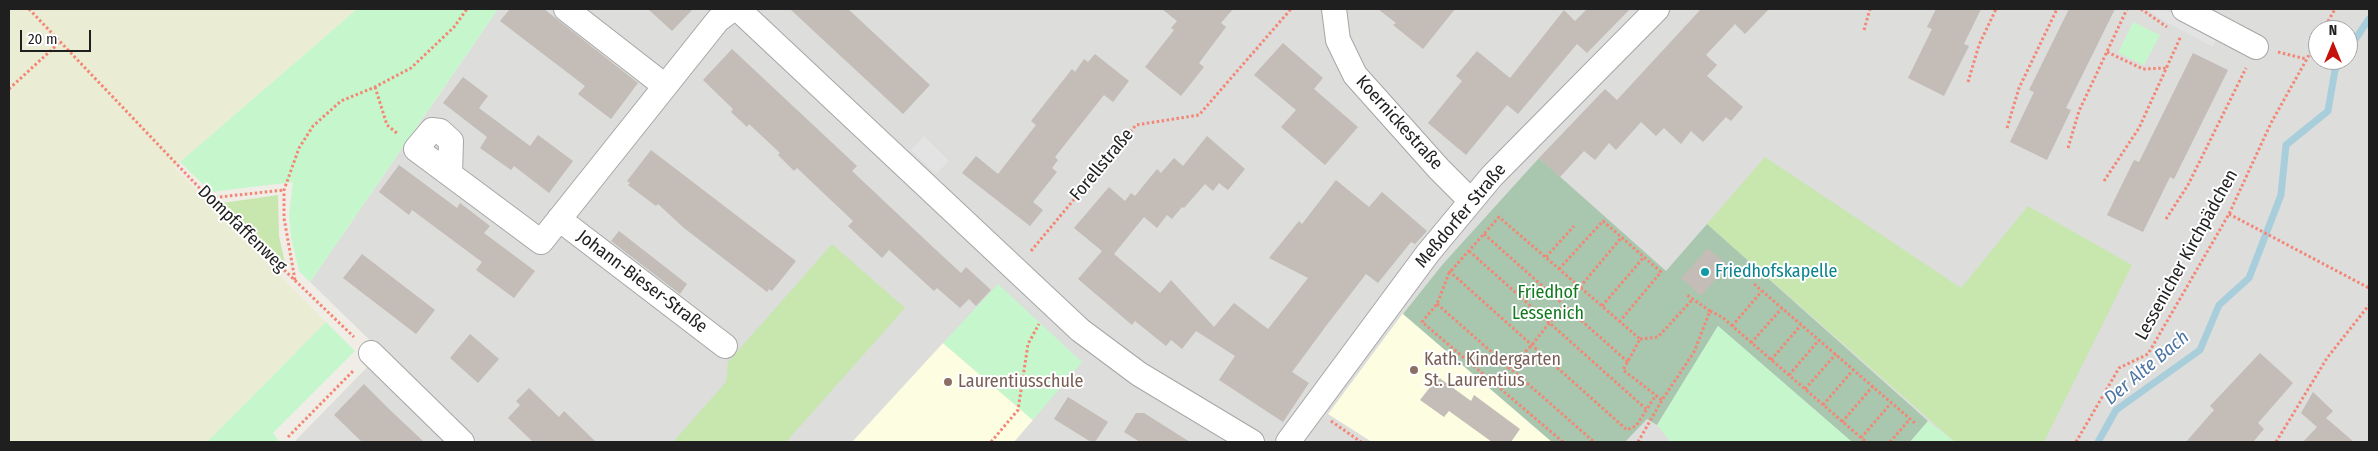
<!DOCTYPE html>
<html>
<head>
<meta charset="utf-8">
<style>
  body { margin:0 }
  #map { position:relative; width:2378px; height:451px; overflow:hidden; background:#f0ede6; font-family:"Fira Sans Condensed",sans-serif }
  canvas { display:block }
  .frame { position:absolute; inset:0; border:10px solid #1f1f1f; pointer-events:none }
  .north { position:absolute; left:2308px; top:20px; width:50px; height:50px; box-sizing:border-box; background:#fff; border:1px solid #a5a5a5; border-radius:50%; rotate:0deg; font-size:14px; font-weight:700; line-height:20px; text-align:center; color:#1f1f1f }
  .north::after { content:''; display:block; margin:auto; width:18px; height:22px; background:#c5120a; clip-path:polygon(50% 0,100% 100%,50% 72%,0 100%) }
  .scale { position:absolute; left:20px; top:30px; width:71px; height:22px; box-sizing:border-box; border:2px solid #1f1f1f; border-top:0; padding-left:6px; font-size:15px; line-height:18px; white-space:nowrap; color:#1f1f1f; -webkit-text-stroke:4px #fff; paint-order:stroke }
</style>
</head>
<body>
<div id="map">
<canvas width="2378" height="451"></canvas>
<div class="frame"></div>
<div class="north">N</div>
<div class="scale">20 m</div>
</div>
<script>
const ctx = document.querySelector('canvas').getContext('2d');
ctx.lineJoin = 'round';
function paint(path, color) {
  ctx.fillStyle = color;
  ctx.fill(path, 'evenodd');
}
function toPath(rows) {
  const path = new Path2D();
  for (const r of rows) {
    path.moveTo(r[0], r[1]);
    for (let i = 2; i < r.length; i += 2) path.lineTo(r[i], r[i + 1]);
  }
  return path;
}
function stroke(path, color, width, dash) {
  ctx.strokeStyle = color;
  ctx.lineWidth = width;
  ctx.lineCap = dash ? 'butt' : 'round';
  ctx.setLineDash(dash || []);
  ctx.stroke(path);
}
function write(font, color, halo, rows, align = 'center') {
  ctx.font = font + ' "Fira Sans Condensed",sans-serif';
  ctx.lineWidth = 4;
  ctx.setLineDash([]);
  ctx.textBaseline = 'middle';
  ctx.strokeStyle = halo;
  ctx.fillStyle = color;
  for (const [text, x, y, turn = 0] of rows) {
    ctx.save();
    ctx.translate(x, y);
    ctx.rotate((+turn || 0) * Math.PI / 180);
    ctx.textAlign = isNaN(turn) ? turn : align;
    if (halo) ctx.strokeText(text, 0, 0);
    ctx.fillText(text, 0, 0);
    ctx.restore();
  }
}
paint(toPath([
  [498,9,2369,9,2369,442,294,442,382,352,310,282],
  [2318,30,2348,30,2348,60,2318,60]
]), '#dddddc');
paint(toPath([
  [1403,313,1552,442,1372,442,1328,414],
  [943,343,1033,420,1014,442,852,442]
]), '#fcfde1');
paint(toPath([
  [9,9,357,9,174,167,326,322,207,442,9,442]
]), '#eaedd3');
paint(toPath([
  [1765,157,1961,288,2028,206,2132,265,2044,442,1955,442,1707,224],
  [278,195,279,236,285,263,222,203],
  [832,244,905,308,786,442,673,442,726,382,728,362]
]), '#c8e7af');
paint(toPath([
  [1539,158,1666,271,1707,224,1928,421,1910,442,1852,442,1718,326,1657,425,1647,419,1625,442,1552,442,1403,314,1443,264]
]), '#a9c7ae');
paint(toPath([
  [357,9,498,9,310,282,299,271,291,237,289,215,293,182,211,192,180,162],
  [2133,22,2160,35,2144,65,2118,53],
  [998,284,1082,362,1033,420,943,343],
  [326,322,355,351,273,433,280,442,207,442],
  [1718,326,1852,442,1671,442,1657,425],
  [1928,421,1955,442,1910,442]
]), '#c6f7cc');
paint(toPath([
  [2147,9,2164,9,2217,38,2213,47,2162,20],
  [924,136,949,161,936,174,911,150]
]), '#e3e3e3');
stroke(toPath([
  [2348,50,2369,19],
  [2098,442,2116,410,2200,350,2219,305,2249,278,2281,195,2286,145,2328,111,2335,70,2341,60]
]), '#a9cedb', 7);
paint(toPath([
  [510,9,544,9,638,83,611,119,578,94,585,86,500,21],
  [648,9,693,9,672,31],
  [790,9,848,9,930,85,903,114],
  [1162,9,1233,9,1221,23,1226,27,1199,63,1204,67,1181,96,1145,67,1174,30,1171,28,1177,21],
  [1378,9,1455,9,1423,49,1393,25,1396,23],
  [1587,9,1630,9,1587,53,1577,44,1518,114,1507,105,1466,155,1428,123,1462,81,1456,76,1477,51,1510,78,1564,10,1575,21],
  [1701,9,1769,9,1745,34,1735,24,1706,55,1717,65,1707,76,1743,107,1731,121,1726,117,1703,142,1691,131,1681,144,1664,128,1656,136,1641,122,1616,150,1609,143,1595,160,1584,151,1560,177,1539,158,1605,89,1617,100],
  [1936,9,1981,9,1964,44,1969,46,1944,96,1908,78,1932,29,1927,27],
  [2069,9,2115,9,2066,108,2071,110,2047,160,2010,142,2034,92,2029,90],
  [1283,43,1323,78,1314,89,1358,127,1325,165,1281,127,1296,110,1254,75],
  [732,49,857,166,852,171,935,249,961,273,966,267,991,290,976,306,969,299,960,308,937,288,934,291,889,250,882,258,848,226,853,221,797,168,794,171,778,155,780,153,749,124,747,127,731,112,733,109,703,80],
  [2193,53,2228,70,2174,179,2170,177,2143,232,2107,215,2134,160,2139,162],
  [1095,54,1129,81,1113,102,1104,95,1055,157,1058,160,1052,168,1057,172,1033,202,1043,210,1030,226,962,173,976,156,998,174,1036,125,1031,121,1072,69,1075,72,1084,59,1088,62],
  [463,77,488,96,479,108,530,146,538,135,573,161,549,193,514,166,511,170,480,148,487,137,443,103],
  [1207,136,1245,169,1228,190,1219,183,1213,191,1205,184,1184,208,1182,207,1172,219,1167,215,1157,228,1144,217,1114,254,1160,293,1171,280,1214,327,1234,303,1268,329,1308,278,1269,258,1299,221,1302,224,1336,180,1369,207,1382,192,1427,231,1415,244,1411,242,1378,283,1366,274,1326,326,1292,372,1309,383,1283,422,1219,380,1235,356,1196,331,1182,349,1171,340,1166,346,1135,321,1132,325,1078,279,1102,251,1074,228,1109,187,1125,201,1131,193,1135,196,1157,169,1161,173,1174,158,1183,166],
  [651,150,796,261,772,291,769,289,767,292,684,228,658,204,656,206,628,185,630,183,627,181],
  [399,165,457,208,460,203,490,226,484,233,535,271,514,298,476,270,482,262,412,210,409,215,379,192],
  [619,231,687,284,680,294,611,241],
  [1708,248,1728,266,1701,296,1681,278],
  [362,254,435,310,416,334,343,278],
  [470,334,499,359,478,383,450,358],
  [2260,353,2293,383,2258,423,2264,429,2253,442,2186,442,2214,410,2210,406],
  [1438,377,1471,401,1474,395,1520,429,1511,442,1492,442,1449,411,1444,417,1420,400],
  [364,384,389,409,424,442,362,442,334,415],
  [529,388,559,417,564,411,596,442,533,442,508,418,520,405,516,401],
  [2313,392,2333,411,2326,418,2354,442,2303,442,2317,427,2301,413],
  [1068,397,1108,422,1095,442,1091,442,1054,419],
  [1136,413,1144,413,1190,442,1140,442,1124,432]
]), '#c4bcb6');
const minor = toPath([
  [566,9,665,86],
  [738,9,1080,330,1139,374,1252,442],
  [1334,9,1338,40,1355,75,1439,169,1471,201],
  [2184,9,2256,47],
  [450,174,451,141,440,131,432,130,416,149,541,242,718,20,733,9],
  [559,219,725,346],
  [371,353,462,442],
  [1288,442,1428,253,1492,176,1657,9]
]);
stroke(minor, '#a6a6a6', 26);
stroke(toPath([
  [29,9,209,198,354,337],
  [2141,9,2167,27],
  [1864,30,1870,9],
  [2323,30,2335,9],
  [2107,52,2143,69,2167,68],
  [2278,52,2306,59],
  [1968,82,1979,45,1996,9],
  [375,87,387,125,398,134],
  [9,89,60,42],
  [2007,128,2019,88,2057,9],
  [2068,148,2079,111,2127,9],
  [2104,181,2139,128,2181,36],
  [210,198,284,190],
  [2229,214,2369,288],
  [2166,219,2188,185,2246,68],
  [1484,234,1628,362],
  [1031,251,1136,125,1199,115,1291,9],
  [1469,251,1646,409],
  [1546,257,1574,226],
  [1559,269,1603,221,1661,272,1620,321],
  [1449,271,1627,430,1636,426,1656,395],
  [295,280,284,218,284,190,299,148,313,126,341,101,375,87,411,68,454,27,467,9],
  [1754,284,1916,424],
  [1580,287,1621,238],
  [1437,304,1594,442],
  [1602,306,1644,257],
  [1710,311,1722,317,1866,442],
  [1732,326,1762,291],
  [1640,339,1658,337,1692,300],
  [1751,343,1782,308],
  [1771,360,1801,325],
  [1789,375,1819,340],
  [1493,383,1531,346,1563,306],
  [1805,389,1836,354],
  [1823,405,1853,370],
  [1331,421,1361,442],
  [1842,422,1873,386],
  [288,437,354,370],
  [1861,438,1891,403],
  [991,442,1018,410,1028,344,1039,324],
  [1563,442,1422,322,1437,304,1449,273,1499,217,1640,339,1623,370,1662,400],
  [1638,442,1662,400,1694,352,1710,311,1687,295],
  [1890,442,1910,419],
  [2076,442,2119,368,2148,354,2229,214,2271,123,2318,39],
  [2276,442,2327,358,2369,305]
]), '#f38674', 3, [2.5, 2.5]);
stroke(minor, '#fff', 24);
for (const [x, y, r, color] of [
  [1705,272,5,"#0f9aa8"],
  [1414,370,5,"#8d6e63"],
  [948,382,5,"#8d6e63"]
]) {
  const dot = new Path2D();
  dot.arc(x, y, r, 0, 2 * Math.PI);
  ctx.fillStyle = color;
  ctx.fill(dot);
  stroke(dot, '#fff', 2);
}
write('18px', '#1f1f1f', '#fff', [
  ["Koernickestraße",1399,123,48],
  ["Forellstraße",1102,165,-50],
  ["Meßdorfer Straße",1461,216,-50],
  ["Dompfaffenweg",242,229,44],
  ["Lessenicher Kirchpädchen",2187,255,-61],
  ["Johann-Bieser-Straße",642,282,37]
]);
write('18px', '#0d838f', '#fff', [
  ["Friedhofskapelle",1715,272]
], 'left');
write('18px', '#117a1e', '#fff', [
  ["Friedhof",1548,293],
  ["Lessenich",1548,314]
]);
write('18px', '#785e54', '#fff', [
  ["Kath. Kindergarten",1424,360],
  ["St. Laurentius",1424,381],
  ["Laurentiusschule",958,382]
], 'left');
write('italic 19px', '#4d75a3', '#fff', [
  ["Der Alte Bach",2147,368,-40]
]);
</script>
</body>
</html>
